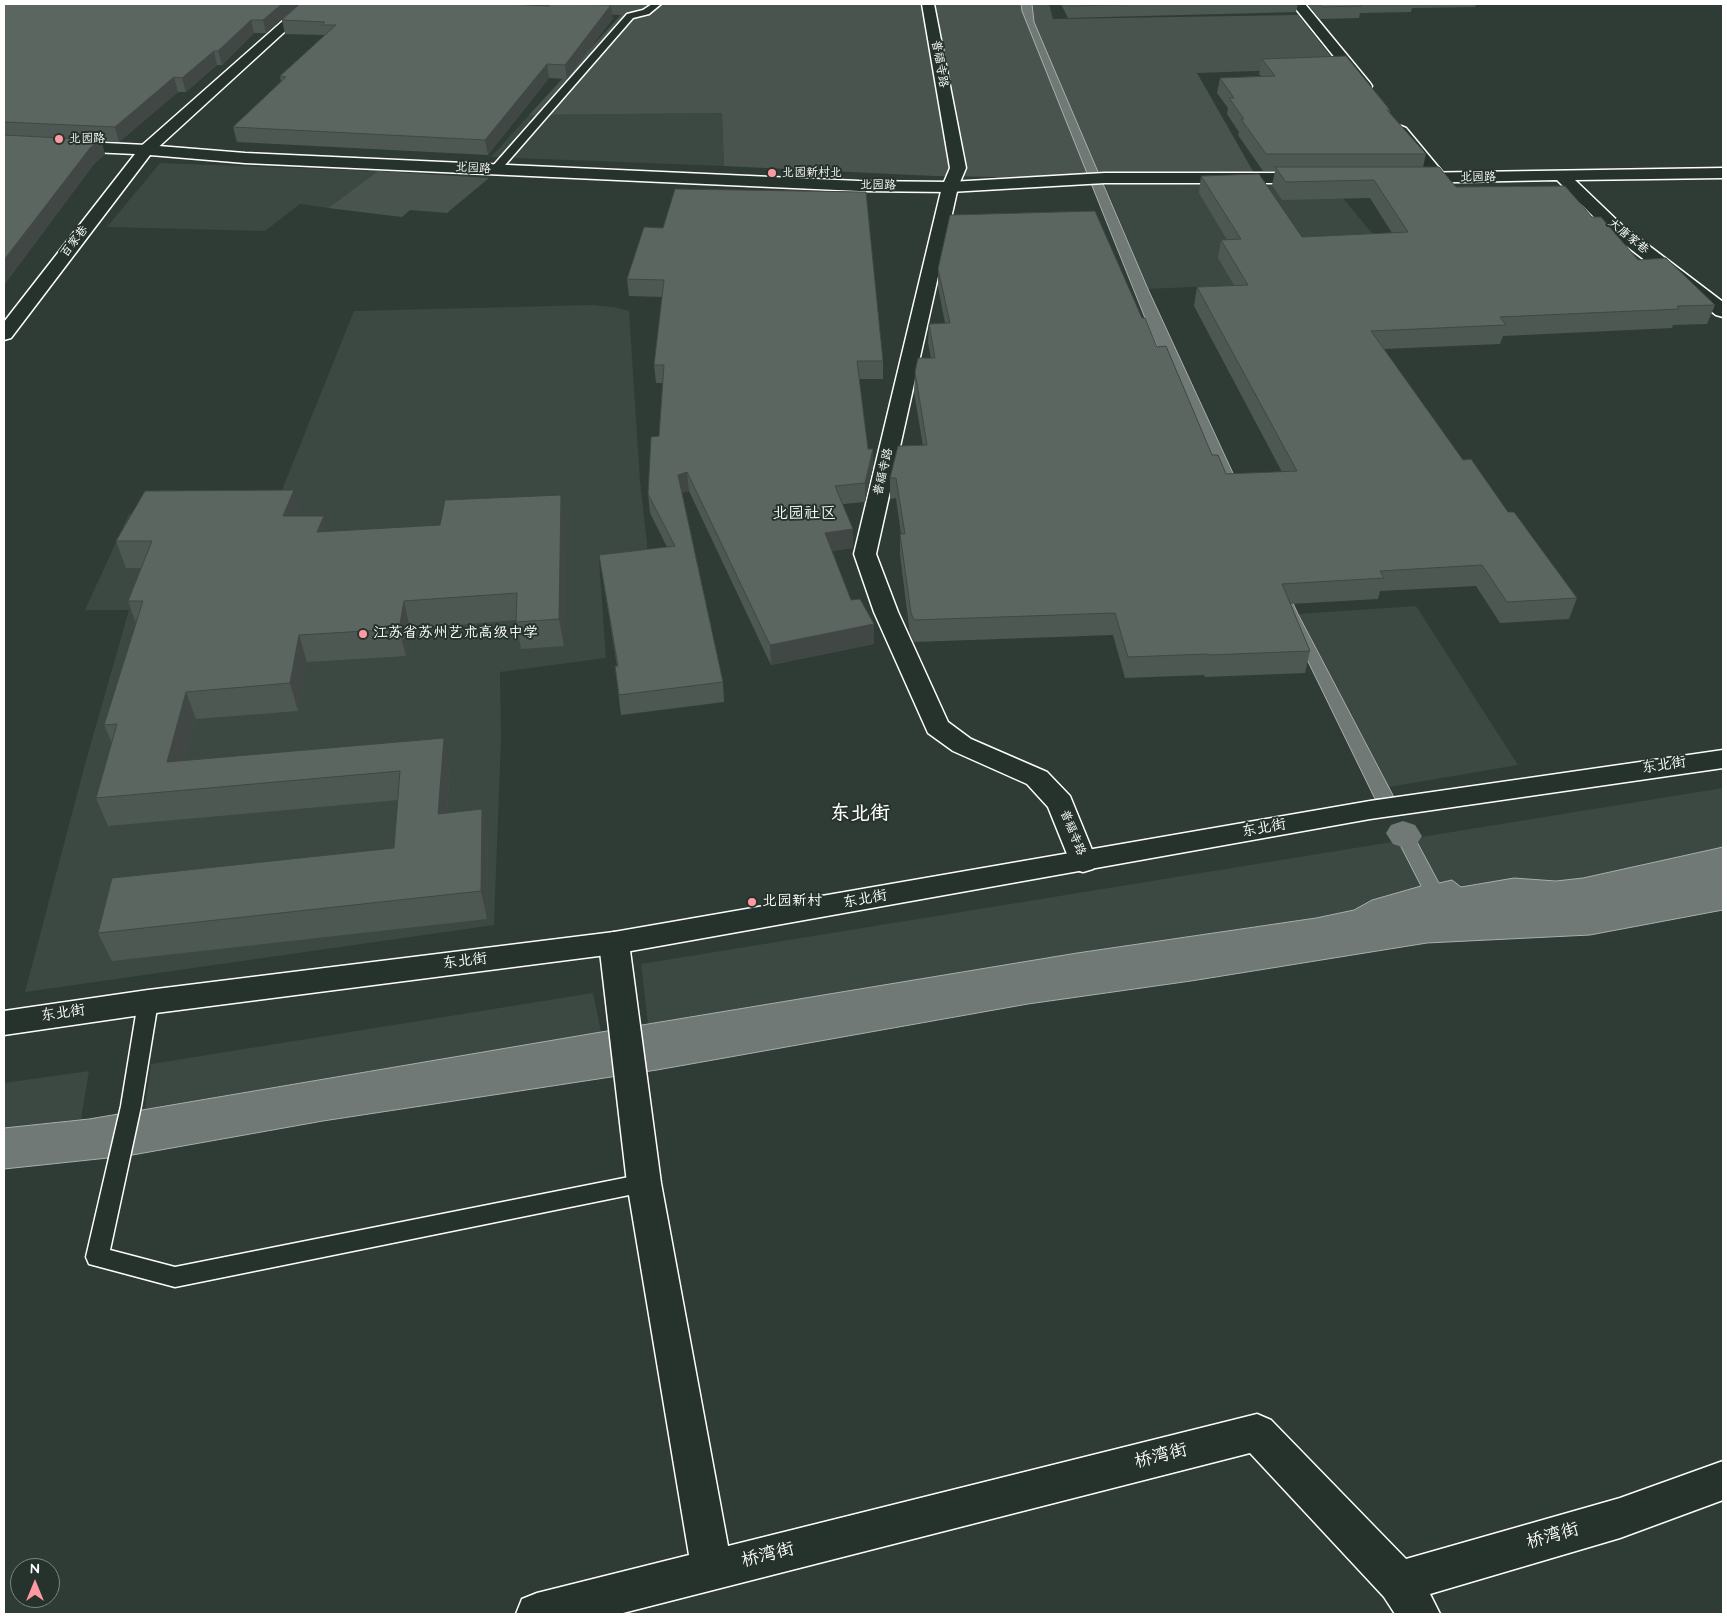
<!DOCTYPE html>
<html>
<head>
<meta charset="utf-8">
<style>
  body { margin:0 }
  #map { position:relative; width:1727px; height:1618px; overflow:hidden; background:#2f3b35; font-family:"Architects Daughter",sans-serif }
  canvas { display:block }
  .frame { position:absolute; inset:0; border:5px solid #fff; pointer-events:none }
  .north { position:absolute; left:10px; top:1558px; width:50px; height:50px; box-sizing:border-box; background:#26332d; border:1px solid #7d8581; border-radius:50%; rotate:0deg; font-size:14px; font-weight:700; line-height:20px; text-align:center; color:#fff }
  .north::after { content:''; display:block; margin:auto; width:18px; height:22px; background:#ff9aa2; clip-path:polygon(50% 0,100% 100%,50% 72%,0 100%) }
</style>
</head>
<body>
<div id="map">
<canvas width="1727" height="1618"></canvas>
<div class="frame"></div>
<div class="north">N</div>
</div>
<script>
const ctx = document.querySelector('canvas').getContext('2d');
ctx.lineJoin = 'round';
function paint(path, color) {
  ctx.fillStyle = color;
  ctx.fill(path, 'evenodd');
}
function toPath(rows) {
  const path = new Path2D();
  for (const r of rows) {
    path.moveTo(r[0], r[1]);
    for (let i = 2; i < r.length; i += 2) path.lineTo(r[i], r[i + 1]);
  }
  return path;
}
function stroke(path, color, width, dash) {
  ctx.strokeStyle = color;
  ctx.lineWidth = width;
  ctx.lineCap = dash ? 'butt' : 'round';
  ctx.setLineDash(dash || []);
  ctx.stroke(path);
}
function write(font, color, halo, rows, align = 'center') {
  ctx.font = font + ' "Architects Daughter","LXGW WenKai TC",sans-serif';
  ctx.lineWidth = 4;
  ctx.setLineDash([]);
  ctx.textBaseline = 'middle';
  ctx.strokeStyle = halo;
  ctx.fillStyle = color;
  for (const [text, x, y, turn = 0] of rows) {
    ctx.save();
    ctx.translate(x, y);
    ctx.rotate((+turn || 0) * Math.PI / 180);
    ctx.textAlign = isNaN(turn) ? turn : align;
    if (halo) ctx.strokeText(text, 0, 0);
    ctx.fillText(text, 0, 0);
    ctx.restore();
  }
}
paint(toPath([
  [722,113,724,166,491,157,529,115],
  [160,163,378,171,328,208,300,204,265,231,107,227],
  [1104,183,1333,186,1408,277,1148,289],
  [592,305,614,307,629,311,640,481,648,553,599,559,606,658,500,672,501,738,494,925,25,992,85,764,129,610,85,610,129,514,274,510,354,311],
  [1416,606,1518,765,1389,787,1298,614],
  [1723,788,1723,847,1583,878,1556,881,1514,878,1461,887,1439,883,1415,838],
  [1398,841,1421,886,1372,900,1354,910,1316,918,1077,953,648,1024,641,964],
  [593,993,601,1032,145,1109,151,1064],
  [89,1071,81,1119,4,1128,4,1083]
]), '#3c4842');
paint(toPath([
  [351,4,1049,4,1053,19,1298,15,1340,68,1197,73,1254,173,1000,177,935,176,724,166,722,113,529,115,621,15],
  [378,171,489,178,447,213,410,210,402,217,328,208]
]), '#4a544f');
const water = toPath([
  [1021,4,1032,4,1034,22,1148,289,1298,614,1395,799,1375,799,1198,436,1149,328,1022,11,1021,4],
  [1405,836,1415,838,1439,883,1452,880,1461,887,1514,878,1556,881,1583,878,1723,847,1723,910,1590,935,1427,943,1191,981,1028,1004,657,1070,323,1121,127,1156,4,1169,4,1128,89,1119,648,1024,1077,953,1316,918,1354,910,1372,900,1421,886,1398,841,1399,838,1405,836]
]);
paint(water, '#707975');
stroke(water, '#a9afac', 1);
paint(toPath([
  [1403,821,1415,825,1417,828,1422,836,1417,844,1405,848,1393,844,1391,841,1386,833,1391,825,1403,821]
]), '#707975');
const lane = toPath([
  [652,4,661,4,649,14,633,18,499,172,491,172,491,168,627,14,643,10,652,4],
  [148,994,155,997,158,1002,141,1106,110,1250,175,1267,644,1174,652,1176,655,1183,652,1190,644,1192,175,1287,89,1264,86,1257,121,1106,138,1002,141,997,148,994]
]);
const street = toPath([
  [302,4,315,4,152,153,140,153,138,150,140,147,302,4],
  [922,4,934,4,966,168,958,187,876,554,898,612,948,722,971,739,1047,772,1070,796,1097,862,1093,869,1083,872,1073,869,1048,807,1027,784,953,751,928,733,874,612,854,554,942,187,950,168,922,4],
  [1292,4,1305,4,1370,83,1372,86,1370,89,1360,89,1292,4],
  [1401,126,1406,128,1445,175,1447,178,1445,181,1433,181,1396,134,1393,131,1396,128,1401,126],
  [614,932,625,935,629,943,661,1183,728,1546,1257,1414,1271,1420,1406,1559,1620,1498,1723,1461,1723,1500,1620,1538,1430,1594,1440,1614,1395,1614,1384,1597,1250,1453,619,1614,516,1614,522,1599,537,1593,689,1555,627,1183,599,943,603,935,614,932]
]);
const secondary = toPath([
  [4,138,146,145,245,153,859,181,950,182,1105,173,1311,173,1317,175,1319,178,1317,181,1311,183,1105,183,950,192,859,191,245,163,150,155,11,338,4,340,4,322,135,154,4,148,4,138],
  [1723,168,1723,178,1575,180,1623,226,1723,302,1723,317,1716,315,1611,234,1557,180,1411,183,1405,181,1403,178,1405,175,1411,173,1723,168],
  [1723,750,1723,768,1370,819,614,954,148,1014,4,1035,4,1011,148,990,614,932,1370,801,1723,750]
]);
stroke(lane, '#fff', 3);
stroke(street, '#fff', 3);
stroke(secondary, '#fff', 3);
paint(lane, '#26332d');
paint(street, '#26332d');
paint(secondary, '#26332d');
paint(toPath([
  [4,4,300,4,266,33,254,33,222,65,217,65,186,92,178,92,119,142,101,141,105,154,94,164,4,285],
  [1061,4,1298,4,1296,12,1068,18],
  [1307,4,1476,4,1475,7,1412,8,1411,12,1360,13,1359,18,1320,19],
  [613,18,567,79,549,78,488,155,237,142,233,127,281,82,280,76,324,36,324,35,285,34,282,20],
  [1262,59,1390,110,1390,113,1426,154,1423,167,1456,187,1592,217,1638,260,1715,305,1707,324,1673,325,1672,328,1503,336,1500,344,1384,349,1463,460,1508,512,1577,598,1569,619,1500,623,1476,586,1380,591,1378,599,1290,604,1310,651,1305,673,1205,677,1204,675,1125,678,1113,635,914,642,910,634,900,555,900,534,901,534,896,498,890,499,890,478,923,446,914,392,915,372,931,358,928,343,929,324,945,323,938,287,938,269,1142,318,1212,455,1226,474,1282,472,1194,306,1197,287,1234,285,1218,258,1221,240,1227,240,1199,193,1201,176,1302,237,1392,233,1370,198,1282,200,1272,185,1275,171,1263,171,1238,135,1239,132,1227,114,1228,108,1217,93,1220,78,1261,76,1259,74],
  [644,227,883,361,883,379,859,379,868,449,873,467,865,502,843,504,853,548,832,551,851,600,874,644,771,665,689,491,682,493,723,682,724,702,621,715,615,666,617,666,599,555,667,547,650,513,648,494,659,436,663,383,656,383,654,365,662,297,629,296,627,279],
  [301,516,329,532,565,522,564,646,521,649,516,620,410,629,406,656,307,662,298,711,196,719,185,761,450,766,447,813,482,809,488,837,487,919,112,961,98,933,394,848,398,800,108,826,96,798,112,743,104,725,136,623,128,601,141,568,126,568,116,541]
]), '#4e5853');
paint(toPath([
  [282,4,300,4,266,33,263,20],
  [611,5,613,18,567,79,565,65],
  [251,20,254,33,222,65,218,51],
  [214,51,217,65,186,92,182,78],
  [547,64,549,78,488,155,485,140],
  [174,77,178,92,119,142,115,127],
  [100,140,105,154,94,164,4,285,4,260,90,148],
  [873,449,873,467,865,502,865,483],
  [687,472,689,491,680,494,678,475],
  [294,490,302,516,283,516],
  [561,495,565,522,564,646,559,619],
  [324,516,331,542,317,532],
  [853,529,853,548,825,552,825,533],
  [404,601,410,629,406,656,399,629],
  [874,624,874,644,771,665,770,645],
  [299,635,307,662,298,711,290,683],
  [186,692,196,719,178,790,167,762],
  [444,738,450,766,445,842,438,814],
  [482,809,488,837,487,919,481,891]
]), '#404744');
const building = toPath([
  [4,4,282,4,263,20,251,20,218,51,214,51,182,78,174,77,115,127,4,122,4,4],
  [300,4,506,4,549,6,550,4,611,5,565,65,547,64,485,140,233,127,286,77,280,76,336,25,321,25,325,22,282,20,300,4],
  [1068,4,1160,4,1069,6,1068,4],
  [1319,4,1359,4,1361,6,1322,7,1319,4],
  [1346,56,1390,110,1387,110,1426,154,1266,154,1241,119,1244,119,1229,98,1234,98,1220,78,1275,76,1262,59,1346,56],
  [4,135,100,140,90,148,4,260,4,135],
  [1275,167,1439,167,1456,187,1565,186,1592,217,1601,217,1638,260,1666,258,1715,305,1677,306,1679,309,1500,317,1506,325,1371,331,1463,460,1471,459,1508,512,1514,512,1577,598,1507,602,1482,565,1380,571,1384,578,1282,584,1310,651,1209,655,1208,654,1128,657,1115,613,914,620,911,613,900,534,905,534,896,478,890,478,898,446,927,445,915,372,918,358,935,358,929,324,950,323,938,269,950,215,1095,211,1142,318,1145,318,1157,347,1166,346,1212,455,1218,455,1226,474,1297,471,1197,287,1248,285,1221,240,1241,239,1201,176,1259,174,1302,237,1408,232,1374,180,1286,182,1275,167],
  [675,189,866,192,883,361,857,361,868,449,873,449,865,483,835,486,853,529,825,533,851,600,860,599,874,624,770,645,687,472,678,475,723,682,619,695,615,666,618,666,599,555,675,546,648,494,651,437,659,436,664,365,654,365,664,280,627,279,644,227,663,228,675,189],
  [294,490,283,516,324,516,317,532,440,525,445,500,561,495,559,619,516,622,517,593,404,601,399,629,299,635,290,683,186,692,167,762,444,738,438,814,482,809,481,891,98,933,112,878,394,848,400,771,96,798,117,724,104,725,143,601,128,601,152,541,116,541,145,491,294,490]
]);
paint(building, '#5b6661');
stroke(building, '#404744', 1);
for (const [x, y, r, color] of [
  [59,139,5,"#ff9aa2"],
  [772,173,5,"#ff9aa2"],
  [363,634,5,"#ff9aa2"],
  [752,902,5,"#ff9aa2"]
]) {
  const dot = new Path2D();
  dot.arc(x, y, r, 0, 2 * Math.PI);
  ctx.fillStyle = color;
  ctx.fill(dot);
  stroke(dot, '#26332d', 2);
}
write('12px', '#fff', '#26332d', [
  ["普福寺路",939,64,80],
  ["北园路",473,169,3],
  ["北园路",1478,178,-1],
  ["北园路",878,186,1],
  ["大唐家巷",1628,237,39],
  ["百家巷",75,242,-52],
  ["普福寺路",884,472,-77],
  ["普福寺路",1072,833,68]
]);
write('12px', '#fff', '#26332d', [
  ["北园路",69,139],
  ["北园新村北",782,173]
], 'left');
write('15px', '#fff', '#26332d', [
  ["江苏省苏州艺术高级中学",373,634],
  ["北园新村",762,902]
], 'left');
write('15px', '#fff', '#26332d', [
  ["东北街",1664,766,-8],
  ["东北街",1264,829,-10],
  ["东北街",865,900,-10],
  ["东北街",465,962,-7],
  ["东北街",63,1014,-8]
]);
write('16px', '#fff', '#26332d', [
  ["北园社区",804,515]
]);
write('18px', '#fff', '#26332d', [
  ["桥湾街",1161,1457,-14],
  ["桥湾街",1553,1537,-16],
  ["桥湾街",768,1556,-14]
]);
write('bold 20px', '#fff', '#26332d', [
  ["东北街",860,815]
]);
</script>
</body>
</html>
